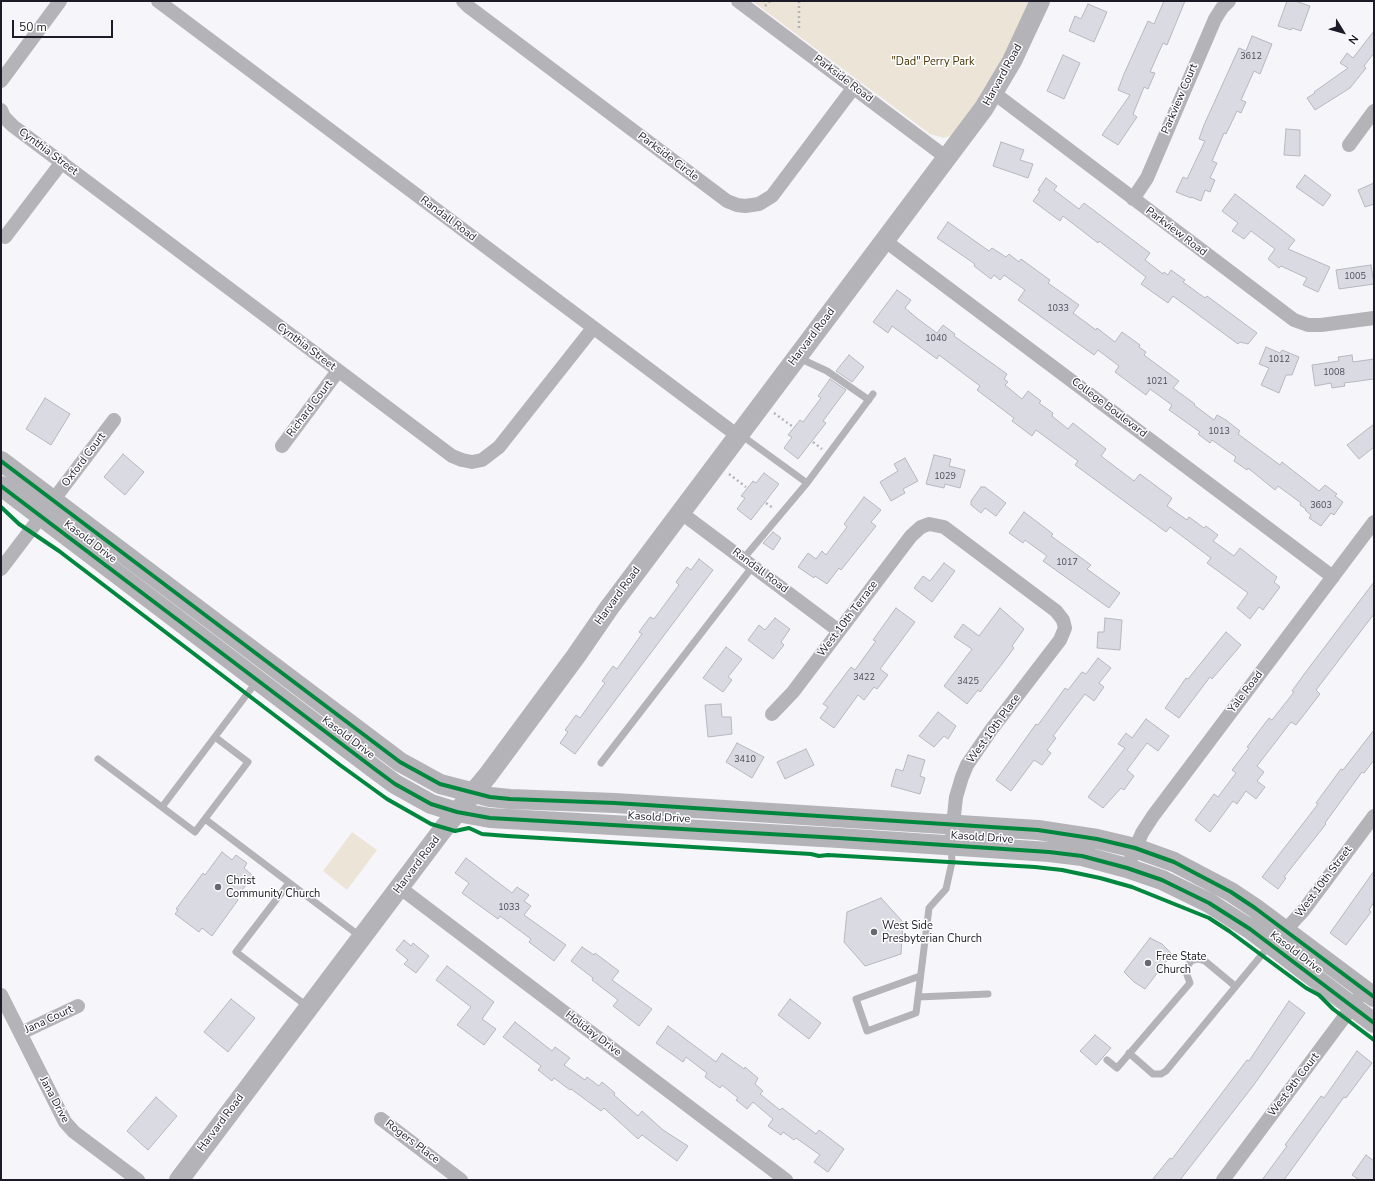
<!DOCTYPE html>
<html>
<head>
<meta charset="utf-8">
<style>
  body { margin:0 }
  #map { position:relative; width:1375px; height:1181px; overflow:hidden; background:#f5f5fa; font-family:"Nunito Sans",sans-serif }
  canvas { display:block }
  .frame { position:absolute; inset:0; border:2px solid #1c1b27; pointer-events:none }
  .north { position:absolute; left:1323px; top:12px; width:40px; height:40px; -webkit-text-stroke:3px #fff; paint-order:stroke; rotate:127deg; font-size:11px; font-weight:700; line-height:16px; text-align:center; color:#1c1b27 }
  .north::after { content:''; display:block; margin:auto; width:14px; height:18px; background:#1c1b27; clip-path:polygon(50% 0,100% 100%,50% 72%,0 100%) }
  .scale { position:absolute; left:12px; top:20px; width:101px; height:18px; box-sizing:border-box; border:2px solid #1c1b27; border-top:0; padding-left:5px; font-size:12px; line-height:14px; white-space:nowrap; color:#1c1b27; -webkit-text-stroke:3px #fff; paint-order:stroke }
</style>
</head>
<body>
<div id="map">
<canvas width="1375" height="1181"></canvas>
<div class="frame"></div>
<div class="north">N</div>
<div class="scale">50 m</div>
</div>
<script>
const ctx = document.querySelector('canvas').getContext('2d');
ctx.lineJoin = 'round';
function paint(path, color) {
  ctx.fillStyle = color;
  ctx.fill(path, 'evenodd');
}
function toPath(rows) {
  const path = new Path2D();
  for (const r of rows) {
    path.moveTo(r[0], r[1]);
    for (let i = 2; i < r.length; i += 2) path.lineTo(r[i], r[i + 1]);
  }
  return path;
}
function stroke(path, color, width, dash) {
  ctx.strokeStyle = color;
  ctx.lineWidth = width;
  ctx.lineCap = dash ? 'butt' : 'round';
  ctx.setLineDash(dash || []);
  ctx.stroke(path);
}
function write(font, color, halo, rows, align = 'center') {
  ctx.font = font + ' "Nunito Sans",sans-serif';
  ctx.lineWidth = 3;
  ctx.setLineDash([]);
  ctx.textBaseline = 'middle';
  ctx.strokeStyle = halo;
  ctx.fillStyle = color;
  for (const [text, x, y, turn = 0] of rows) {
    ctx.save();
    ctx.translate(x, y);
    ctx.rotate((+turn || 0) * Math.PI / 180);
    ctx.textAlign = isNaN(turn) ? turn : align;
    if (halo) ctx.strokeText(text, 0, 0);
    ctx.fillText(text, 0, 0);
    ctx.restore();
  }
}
paint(toPath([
  [752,1,1032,1,995,76,953,135,944,138,930,134],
  [352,832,377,850,347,890,323,871]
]), '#ece4d6');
const building = toPath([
  [1164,1,1185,1,1167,45,1163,43,1150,72,1155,73,1148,89,1144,87,1133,114,1137,117,1118,145,1102,135,1130,95,1118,90,1124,74,1148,21,1154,24,1164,1],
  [1287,1,1295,1,1310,6,1301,31,1292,28,1291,30,1278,26,1287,1],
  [1088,4,1107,12,1094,42,1069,31,1075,16,1081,19,1088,4],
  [1374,31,1374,53,1364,66,1366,68,1350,88,1315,110,1307,98,1315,93,1314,92,1348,68,1340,63,1347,53,1353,58,1374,31],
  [1252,36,1272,44,1260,74,1254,71,1241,100,1246,102,1241,113,1237,111,1226,134,1224,133,1212,161,1217,163,1210,178,1215,180,1210,192,1205,190,1201,201,1191,197,1191,198,1176,192,1183,177,1187,179,1205,141,1199,139,1204,125,1239,48,1246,51,1252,36],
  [1063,55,1080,63,1064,99,1047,91,1063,55],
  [1286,129,1300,130,1300,156,1284,155,1286,129],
  [1001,142,1024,150,1020,160,1033,164,1028,178,993,166,1001,142],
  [1305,175,1331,195,1323,206,1296,187,1305,175],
  [1046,178,1057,186,1054,190,1079,209,1084,203,1150,253,1145,260,1163,274,1164,272,1168,275,1171,270,1185,280,1183,282,1205,298,1207,296,1257,333,1248,344,1240,342,1238,344,1173,296,1168,303,1141,284,1146,277,1099,241,1098,243,1063,216,1060,221,1033,201,1040,191,1038,190,1046,178],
  [1374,183,1374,204,1365,207,1358,190,1374,183],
  [1235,194,1295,240,1288,249,1330,267,1318,292,1303,285,1307,278,1281,266,1279,268,1268,259,1275,249,1251,231,1244,239,1232,231,1238,223,1222,211,1235,194],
  [948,222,989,251,992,248,1006,257,1009,254,1019,262,1021,259,1050,280,1048,283,1079,305,1073,313,1096,330,1097,328,1115,342,1122,332,1140,345,1139,347,1146,352,1144,355,1179,381,1173,388,1195,404,1194,405,1214,420,1217,415,1226,420,1240,431,1238,434,1280,465,1282,462,1319,491,1325,485,1337,494,1335,496,1343,502,1341,505,1334,515,1331,513,1321,526,1309,518,1311,515,1305,510,1306,509,1300,505,1301,503,1278,486,1275,490,1248,468,1247,470,1234,461,1236,457,1212,440,1210,443,1198,434,1200,432,1169,410,1172,405,1150,389,1146,395,1115,372,1119,366,1098,350,1094,355,1018,300,1025,290,1004,275,1000,280,994,275,991,279,974,266,975,264,937,238,948,222],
  [1371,265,1374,284,1339,289,1336,270,1371,265],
  [897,290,911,300,905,308,918,319,937,333,943,325,955,334,954,336,1007,374,1004,379,1008,382,1005,385,1022,399,1028,391,1041,401,1039,403,1053,413,1052,416,1068,429,1073,423,1106,449,1101,456,1134,481,1140,474,1172,498,1167,506,1187,520,1189,517,1204,528,1206,526,1218,535,1213,541,1234,556,1240,548,1277,577,1274,582,1280,587,1263,610,1259,607,1250,619,1237,608,1248,593,1207,563,1211,558,1170,527,1166,532,1101,484,1075,465,1078,461,1036,430,1032,436,1012,421,1014,418,977,390,980,386,939,355,937,359,892,326,888,333,873,322,897,290],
  [1266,347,1280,353,1282,350,1299,357,1292,375,1286,375,1279,393,1261,385,1269,368,1259,364,1266,347],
  [849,355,864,367,852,382,836,371,849,355],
  [1352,355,1353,362,1374,359,1374,379,1344,383,1345,386,1332,388,1331,383,1315,386,1312,365,1339,361,1338,357,1352,355],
  [830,379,846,390,823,421,826,423,798,459,784,448,792,437,788,435,800,420,803,422,821,398,818,396,830,379],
  [45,398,70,414,51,445,26,429,45,398],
  [1374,424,1374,447,1359,459,1347,445,1374,424],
  [123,454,144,472,125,495,104,477,123,454],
  [934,455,951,459,949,466,965,470,960,488,945,484,944,488,926,484,934,455],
  [905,458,918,481,903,489,905,493,891,501,880,482,898,471,894,464,905,458],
  [764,473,779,484,751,520,737,509,745,498,741,496,753,481,756,483,764,473],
  [981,487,985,487,1006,503,996,516,985,508,981,513,971,505,971,501,981,487],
  [864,497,881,510,871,522,876,526,841,570,839,568,827,584,815,576,814,578,798,567,808,553,816,559,822,551,826,555,847,527,844,524,864,497],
  [1024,512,1053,534,1051,536,1091,565,1087,569,1120,593,1109,608,1043,561,1047,556,1025,540,1023,543,1009,533,1024,512],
  [773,532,781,538,773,550,763,543,773,532],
  [699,559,713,570,575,754,560,743,568,732,565,730,576,715,580,718,605,683,602,681,613,666,617,669,642,634,639,632,650,617,654,619,679,585,676,582,687,567,691,570,699,559],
  [944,563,955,571,932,602,914,588,923,576,930,581,944,563],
  [1374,582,1374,614,1316,690,1320,694,1296,725,1291,722,1257,766,1264,772,1257,781,1265,787,1256,799,1246,791,1237,804,1233,801,1210,832,1195,820,1214,794,1218,797,1236,773,1232,770,1249,748,1247,747,1269,718,1272,720,1294,692,1292,691,1305,673,1374,582],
  [896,608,915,622,880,669,888,675,877,689,874,687,864,700,858,695,834,728,820,718,828,707,823,704,851,667,855,670,876,641,873,640,896,608],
  [1000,608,1024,629,1012,646,1014,648,1002,664,980,692,978,690,967,704,944,686,972,649,954,637,963,624,979,636,1000,608],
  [775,618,790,629,781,642,784,645,773,659,748,640,759,625,765,630,775,618],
  [1105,618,1122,620,1120,650,1097,648,1098,632,1104,632,1105,618],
  [1226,632,1241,645,1212,679,1210,677,1179,718,1165,708,1186,678,1188,679,1226,632],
  [726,647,742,659,728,677,732,680,723,692,703,678,726,647],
  [1098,658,1111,668,1099,683,1104,687,1094,701,1085,694,1053,736,1056,738,1047,750,1051,753,1042,765,1034,760,1011,791,996,780,1036,724,1038,725,1065,688,1068,690,1082,672,1086,674,1098,658],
  [721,704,722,717,731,717,732,734,708,737,705,705,721,704],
  [938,712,956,726,948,739,944,736,934,747,919,736,938,712],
  [1146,719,1169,736,1158,751,1147,743,1127,770,1134,776,1124,790,1121,788,1103,808,1088,797,1125,748,1118,744,1126,733,1132,738,1146,719],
  [1374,730,1374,760,1364,773,1362,772,1325,823,1326,824,1284,877,1286,878,1278,889,1262,877,1318,804,1316,803,1341,769,1343,770,1374,730],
  [737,743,764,757,752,778,726,762,737,743],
  [806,749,814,765,785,779,777,762,806,749],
  [908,755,925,760,920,776,925,778,920,794,891,786,896,769,903,771,908,755],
  [222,852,232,860,236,855,247,863,244,868,253,876,236,898,238,900,212,936,202,928,199,932,175,914,178,910,176,909,203,873,205,875,222,852],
  [466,858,512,893,517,887,529,895,524,901,531,906,524,915,566,945,554,961,529,942,531,939,500,916,498,919,462,893,469,883,455,873,466,858],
  [1374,871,1374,902,1369,910,1371,912,1346,945,1330,933,1374,871],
  [881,898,903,922,901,954,865,966,844,942,847,912,881,898],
  [1150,938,1162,944,1172,954,1145,989,1134,982,1124,972,1150,938],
  [404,940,411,946,413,943,429,956,416,973,404,964,408,960,396,950,404,940],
  [582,947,594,955,595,953,619,971,612,980,652,1009,639,1026,613,1006,618,1000,592,980,593,978,571,961,582,947],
  [447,966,494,1002,482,1019,496,1029,484,1045,457,1025,471,1007,436,980,447,966],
  [231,999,255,1018,228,1052,204,1032,231,999],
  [790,999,821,1023,809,1039,778,1015,790,999],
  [1289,1001,1305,1013,1253,1086,1180,1180,1152,1180,1170,1158,1172,1159,1247,1060,1249,1061,1289,1001],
  [515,1022,552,1051,555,1047,570,1058,564,1065,585,1080,587,1077,599,1086,602,1082,615,1093,614,1095,638,1116,642,1111,663,1130,688,1146,677,1161,642,1135,638,1139,604,1108,601,1111,571,1089,570,1090,554,1078,552,1081,538,1070,541,1066,503,1037,515,1022],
  [668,1026,716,1062,722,1053,744,1069,745,1067,758,1078,755,1084,763,1091,760,1094,780,1110,782,1108,816,1134,819,1130,844,1149,828,1172,814,1162,820,1155,796,1138,794,1140,783,1132,781,1135,768,1126,773,1119,753,1102,747,1109,736,1100,738,1098,722,1085,720,1088,705,1077,707,1073,686,1057,683,1062,656,1043,668,1026],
  [1095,1035,1111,1048,1096,1065,1080,1051,1095,1035],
  [1357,1051,1372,1063,1346,1098,1344,1097,1284,1180,1262,1180,1287,1146,1285,1145,1321,1096,1324,1098,1357,1051],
  [156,1097,177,1116,148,1150,127,1131,156,1097],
  [1366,1155,1374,1161,1374,1180,1359,1180,1352,1175,1366,1155]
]);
paint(building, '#dadae2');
stroke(building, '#b8b7c0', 1);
stroke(toPath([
  [799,1,799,30],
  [765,6,770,1],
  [774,413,793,427],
  [813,442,822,449],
  [729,474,746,487],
  [766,503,773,508]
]), '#b4b4b8', 2.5, [2, 3]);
stroke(toPath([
  [799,358,827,371,869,400],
  [741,435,807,483],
  [743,559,807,483,873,394],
  [98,759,195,832,248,762,215,737],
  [601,763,753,566],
  [162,807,257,681],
  [205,819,361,937],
  [289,883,236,952,308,1007],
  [920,976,856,999,867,1031,916,1013,918,997,929,908,946,889,952,862,951,847],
  [918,997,988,994],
  [1129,1053,1153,1074,1161,1074,1166,1071,1269,946],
  [1107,1060,1117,1068,1190,983,1187,975,1187,967,1191,961,1198,959,1205,961,1235,986]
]), '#b4b4b8', 7);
stroke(toPath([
  [158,1,738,436],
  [463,1,469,7,727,201,737,205,745,206,759,204,772,196,854,87],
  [738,1,947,158],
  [1,81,60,1],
  [994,93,1294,320,1308,325,1321,325,1374,318],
  [1,110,4,117,13,126,452,456,462,460,472,462,482,460,499,447,593,328],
  [1349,145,1374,111],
  [1133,199,1147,178,1215,19,1222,8,1229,1],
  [5,237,62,162],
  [884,240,1333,577],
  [282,446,338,371],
  [680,512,839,631],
  [1,569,114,420],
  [772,714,793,692,911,536,921,527,929,524,944,527,1056,611,1063,620,1065,628,1060,640,991,730,967,765,962,777,956,797,952,834],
  [1127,868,1142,833,1153,816,1374,522],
  [399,887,786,1180],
  [1280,936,1303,911,1374,816],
  [1,995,65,1122,74,1132,138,1180],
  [21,1033,78,1006],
  [381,1119,461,1180],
  [1223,1180,1357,1000]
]), '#b4b4b8', 14);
stroke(toPath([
  [1,461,400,762,440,784,490,797,510,799,615,803,1038,830,1097,839,1135,848,1174,862,1231,892,1255,908,1374,997],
  [1,486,376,770,395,784,431,804,457,812,490,818,839,838,1049,852,1082,856,1127,868,1162,880,1209,903,1250,929,1374,1023],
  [179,1180,444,828,488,775,576,656,609,608,984,108,1012,61,1040,1]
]), '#b3b3b8', 20);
stroke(toPath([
  [1,461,400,762,440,784,490,797,510,799,615,803,1038,830,1097,839,1135,848,1174,862,1231,892,1255,908,1374,997],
  [1,486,376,770,395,784,431,804,457,812,490,818,839,838,1049,852,1082,856,1127,868,1162,880,1209,903,1250,929,1374,1023],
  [1,507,19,524,59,551,340,765,387,799,431,824,455,831,469,828,482,834,507,836,811,854,819,856,828,855,1035,867,1062,870,1100,878,1132,887,1209,918,1229,931,1306,988,1319,995,1333,1009,1374,1040]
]), '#00873e', 4);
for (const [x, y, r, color] of [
  [218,887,4,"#686771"],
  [874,932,4,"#686771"],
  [1148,963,4,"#686771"]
]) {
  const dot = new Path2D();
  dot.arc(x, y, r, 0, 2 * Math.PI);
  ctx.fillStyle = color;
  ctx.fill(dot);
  stroke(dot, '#fff', 1.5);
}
write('9px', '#4c4b56', null, [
  ["3612",1251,57],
  ["1005",1355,277],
  ["1033",1058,309],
  ["1040",936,339],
  ["1012",1279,360],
  ["1008",1334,373],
  ["1021",1157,382],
  ["1013",1219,432],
  ["1029",945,477],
  ["3603",1321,506],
  ["1017",1067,563],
  ["3422",864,678],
  ["3425",968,682],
  ["3410",745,760],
  ["1033",509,908]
]);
write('11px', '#443200', '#fff', [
  ["\"Dad\" Perry Park",933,62]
]);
write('11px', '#1c1b27', '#fff', [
  ["Harvard Road",1003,75,-61],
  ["Parkside Road",843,79,37],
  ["Parkview Court",1180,99,-67],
  ["Cynthia Street",48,152,37],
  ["Parkside Circle",668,157,37],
  ["Randall Road",448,219,37],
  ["Parkview Road",1176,232,37],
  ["Harvard Road",812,337,-53],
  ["Cynthia Street",306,347,37],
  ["College Boulevard",1109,408,37],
  ["Richard Court",310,409,-53],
  ["Oxford Court",84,460,-53],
  ["Kasold Drive",90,542,37],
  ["Randall Road",760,571,37],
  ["Harvard Road",618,596,-54],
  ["West 10th Terrace",848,619,-53],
  ["Yale Road",1246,692,-53],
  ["West 10th Place",994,729,-54],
  ["Kasold Drive",348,738,37],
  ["Kasold Drive",659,818,3],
  ["Kasold Drive",982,838,4],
  ["Harvard Road",417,865,-53],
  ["West 10th Street",1324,882,-53],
  ["Kasold Drive",1296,953,37],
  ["Jana Court",49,1020,-25],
  ["Holiday Drive",593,1034,37],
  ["West 9th Court",1294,1085,-53],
  ["Jana Drive",54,1100,62],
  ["Harvard Road",221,1123,-53],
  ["Rogers Place",412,1142,37]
]);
write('11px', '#1c1b27', '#fff', [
  ["Christ",226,881],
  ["Community Church",226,894],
  ["West Side",882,926],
  ["Presbyterian Church",882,939],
  ["Free State",1156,957],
  ["Church",1156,970]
], 'left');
</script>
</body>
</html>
